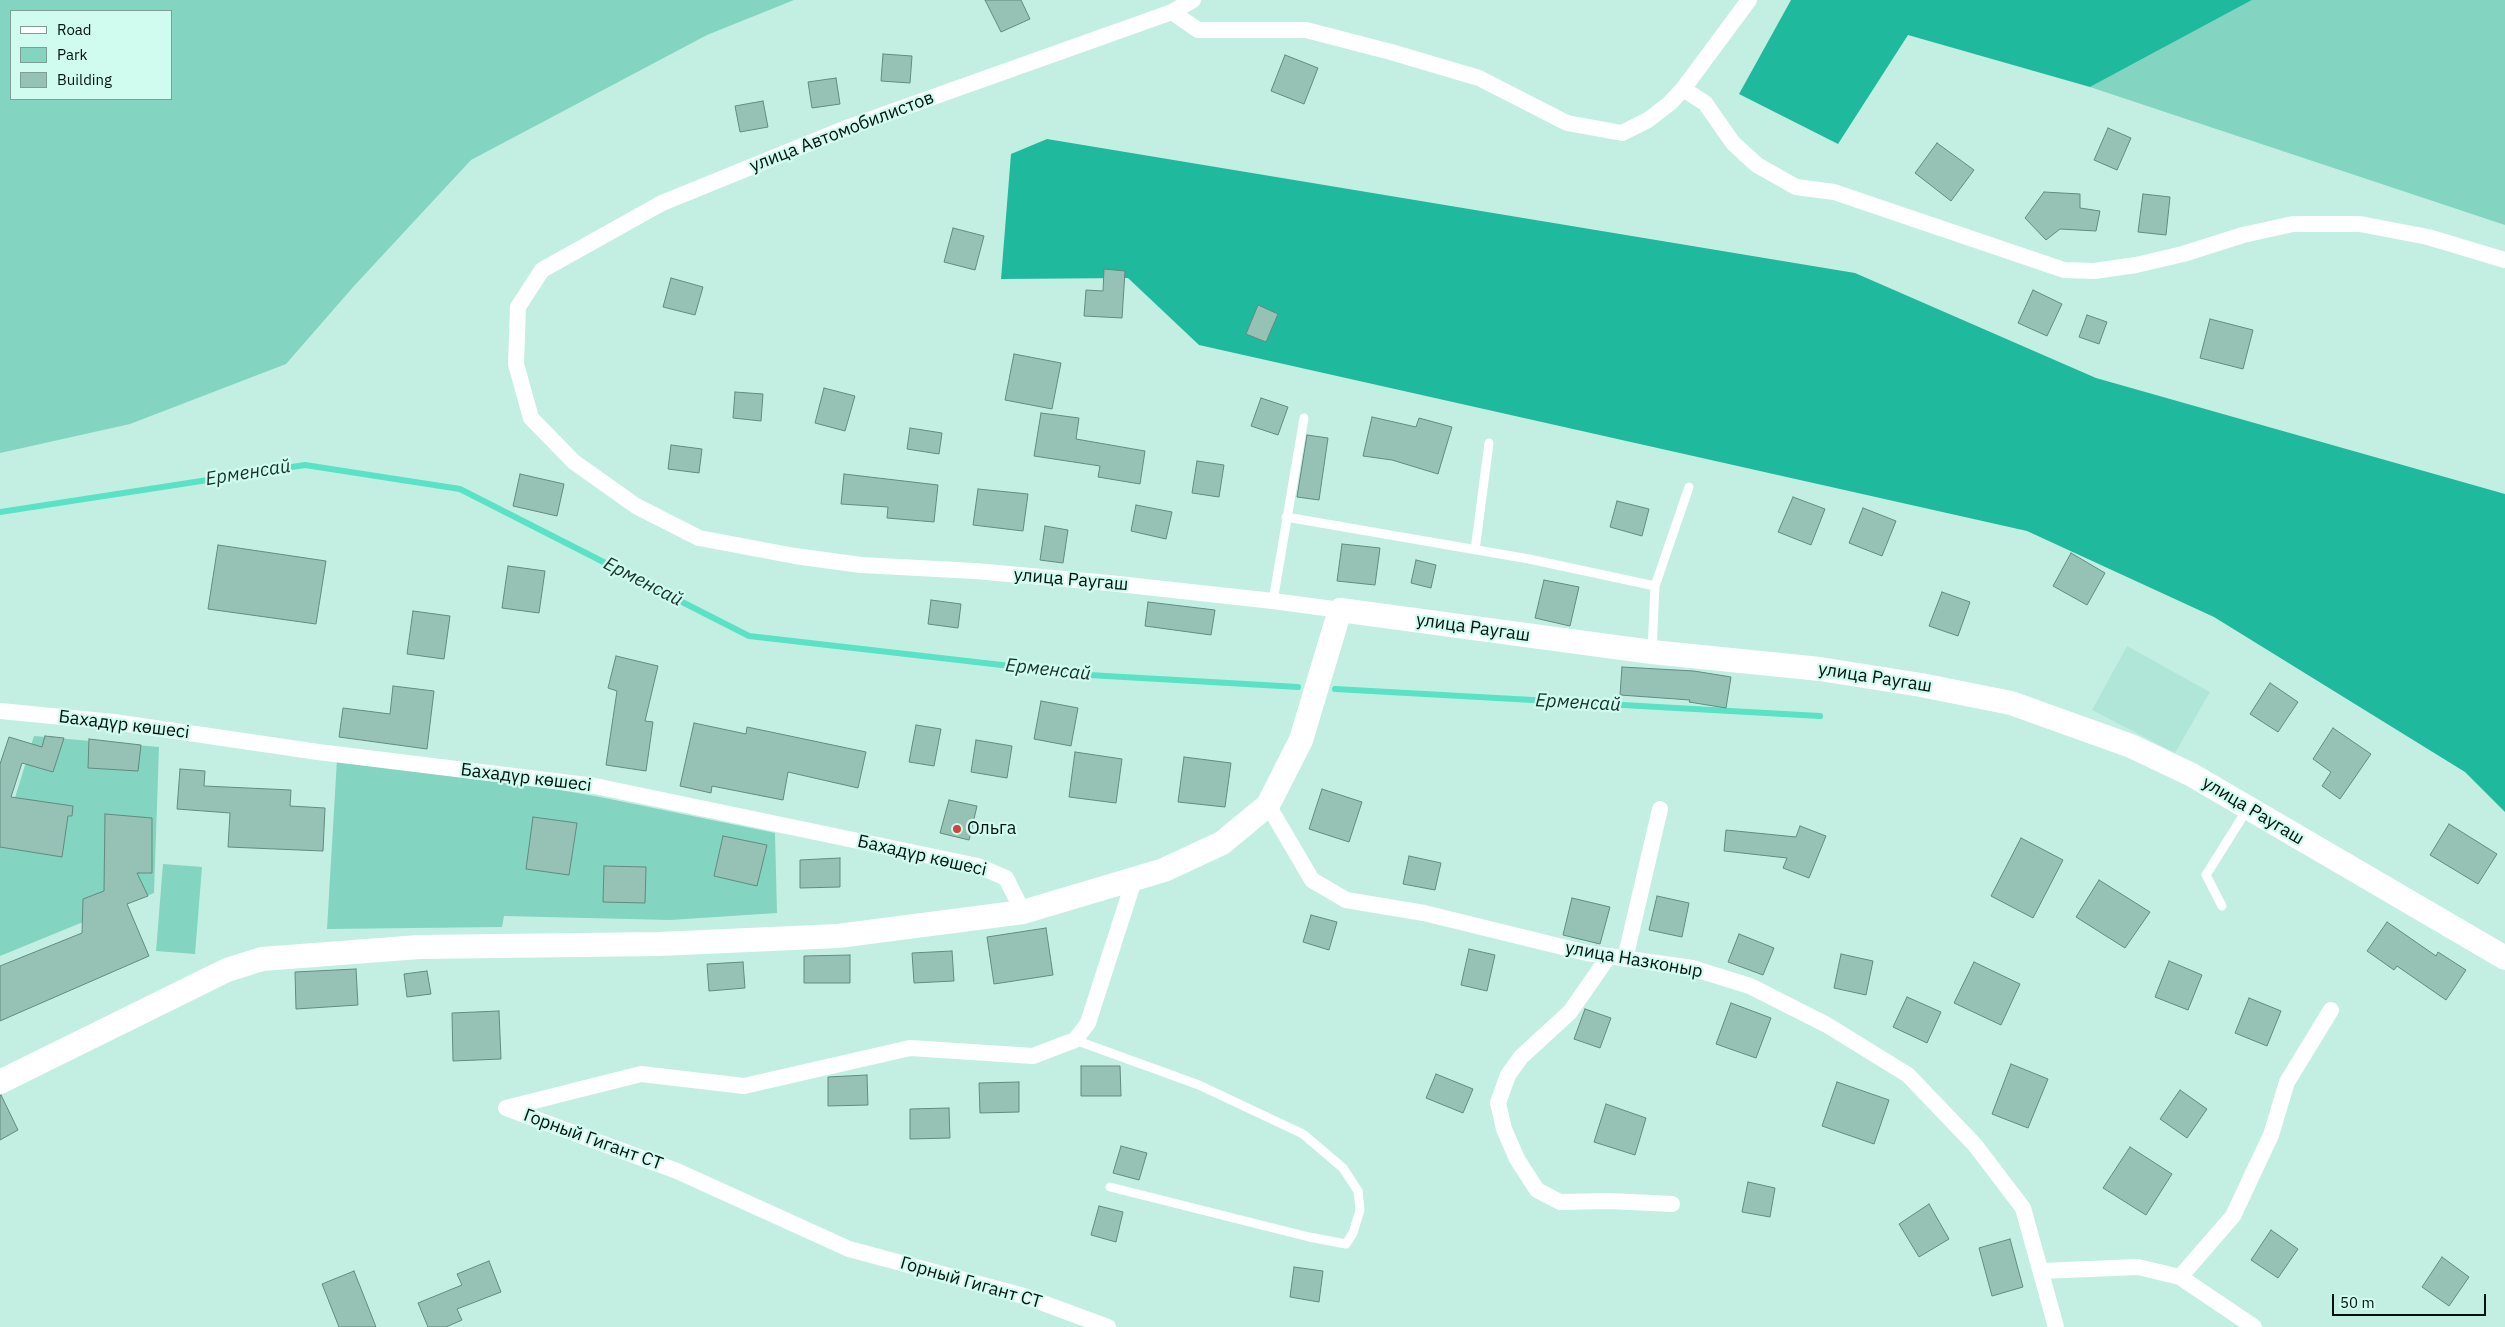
<!DOCTYPE html>
<html>
<head>
<meta charset="utf-8">
<style>
  body { margin:0 }
  #map { position:relative; width:2505px; height:1327px; overflow:hidden; background:#c3efe3; font-family:"IBM Plex Sans",sans-serif }
  canvas { display:block }
  .legend { position:absolute; left:10px; top:10px; width:162px; height:90px; box-sizing:border-box; background:#d0fcf0; border:1px solid #7e9e95; margin:0; padding:6px 9px; list-style:none; font-size:15px; color:#02110d }
  .legend li { display:flex; align-items:center; gap:10px; height:25px }
  .legend b { width:25px; border:1px solid #7e9e95 }
  .scale { position:absolute; left:2332px; top:1294px; width:154px; height:22px; box-sizing:border-box; border:2px solid #02110d; border-top:0; padding-left:6px; font-size:15px; line-height:18px; white-space:nowrap; color:#02110d; -webkit-text-stroke:4px #d0fcf0; paint-order:stroke }
</style>
</head>
<body>
<div id="map">
<canvas width="2505" height="1327"></canvas>
<ul class="legend">
<li><b style="height:6px;background:#fff"></b>Road</li>
<li><b style="height:14px;background:#83d4c0"></b>Park</li>
<li><b style="height:14px;background:#96c1b5"></b>Building</li>
</ul>
<div class="scale">50 m</div>
</div>
<script>
const ctx = document.querySelector('canvas').getContext('2d');
ctx.lineJoin = 'round';
function paint(path, color) {
  ctx.fillStyle = color;
  ctx.fill(path, 'evenodd');
}
function toPath(rows) {
  const path = new Path2D();
  for (const r of rows) {
    path.moveTo(r[0], r[1]);
    for (let i = 2; i < r.length; i += 2) path.lineTo(r[i], r[i + 1]);
  }
  return path;
}
function stroke(path, color, width, dash) {
  ctx.strokeStyle = color;
  ctx.lineWidth = width;
  ctx.lineCap = dash ? 'butt' : 'round';
  ctx.setLineDash(dash || []);
  ctx.stroke(path);
}
function write(font, color, halo, rows, align = 'center') {
  ctx.font = font + ' "IBM Plex Sans",sans-serif';
  ctx.lineWidth = 4.5;
  ctx.setLineDash([]);
  ctx.textBaseline = 'middle';
  ctx.strokeStyle = halo;
  ctx.fillStyle = color;
  for (const [text, x, y, turn = 0] of rows) {
    ctx.save();
    ctx.translate(x, y);
    ctx.rotate((+turn || 0) * Math.PI / 180);
    ctx.textAlign = isNaN(turn) ? turn : align;
    if (halo) ctx.strokeText(text, 0, 0);
    ctx.fillText(text, 0, 0);
    ctx.restore();
  }
}
paint(toPath([
  [2127,646,2210,692,2175,753,2092,710]
]), '#b0e6d8');
paint(toPath([
  [0,0,794,0,707,35,471,160,354,286,286,364,130,424,0,453],
  [11,11,171,11,171,99,11,99],
  [2252,0,2505,0,2505,225,2090,87],
  [34,736,159,747,154,893,0,956,0,846],
  [337,759,525,784,600,797,775,833,777,913,670,920,504,916,502,927,327,929],
  [163,864,202,867,195,954,156,951]
]), '#83d4c0');
paint(toPath([
  [1791,0,2252,0,2090,87,1908,35,1838,144,1739,94],
  [1047,139,1855,273,2096,378,2505,494,2505,812,2465,772,2214,617,2027,531,1199,345,1128,278,1001,279,1011,154]
]), '#1fb99e');
stroke(toPath([
  [0,512,305,465,460,489,749,636,1089,675,1298,687],
  [1335,689,1820,716]
]), '#5ae2c6', 6);
const building = toPath([
  [985,0,1021,0,1030,19,1001,32,985,0],
  [883,54,912,56,910,83,881,81,883,54],
  [1285,55,1318,68,1304,104,1271,91,1285,55],
  [836,78,840,104,812,108,808,82,836,78],
  [763,101,768,127,740,132,735,106,763,101],
  [2108,128,2131,138,2117,170,2094,160,2108,128],
  [1937,143,1974,170,1951,201,1915,173,1937,143],
  [2044,192,2080,194,2080,208,2100,211,2096,231,2060,229,2046,240,2025,218,2044,192],
  [2143,194,2170,197,2166,235,2138,232,2143,194],
  [953,228,984,236,975,270,944,262,953,228],
  [1104,269,1125,271,1122,318,1084,316,1086,290,1103,291,1104,269],
  [671,278,703,287,695,315,663,307,671,278],
  [2033,290,2062,304,2047,336,2018,323,2033,290],
  [1258,305,1278,314,1266,342,1246,334,1258,305],
  [2087,315,2107,322,2099,344,2079,337,2087,315],
  [2210,319,2253,330,2243,369,2200,358,2210,319],
  [1014,354,1061,363,1052,409,1005,400,1014,354],
  [824,388,855,396,845,431,815,423,824,388],
  [735,392,763,394,761,421,733,418,735,392],
  [1261,398,1288,407,1278,435,1251,426,1261,398],
  [1041,413,1079,418,1076,439,1145,451,1140,484,1098,477,1100,466,1034,456,1041,413],
  [1372,417,1416,427,1419,418,1452,427,1438,474,1392,460,1363,456,1372,417],
  [910,428,942,433,939,454,907,449,910,428],
  [1307,435,1328,438,1319,500,1297,497,1307,435],
  [671,445,702,449,699,473,668,469,671,445],
  [1197,461,1224,465,1219,497,1192,493,1197,461],
  [520,474,564,484,557,516,513,506,520,474],
  [844,474,938,485,934,522,887,518,888,507,841,504,844,474],
  [978,489,1028,494,1023,531,973,525,978,489],
  [1793,497,1825,509,1811,545,1778,532,1793,497],
  [1617,501,1649,509,1642,536,1610,527,1617,501],
  [1136,505,1172,512,1166,539,1131,531,1136,505],
  [1863,508,1896,521,1882,556,1849,543,1863,508],
  [1045,526,1068,530,1063,563,1040,560,1045,526],
  [1342,544,1380,548,1375,585,1337,581,1342,544],
  [218,545,326,561,316,624,208,609,218,545],
  [2071,553,2105,573,2087,605,2053,586,2071,553],
  [1416,560,1436,565,1431,588,1411,583,1416,560],
  [508,566,545,571,539,613,502,608,508,566],
  [1544,580,1579,587,1570,626,1535,618,1544,580],
  [1942,592,1970,602,1958,636,1929,626,1942,592],
  [931,600,961,604,958,628,928,624,931,600],
  [1148,602,1215,610,1211,635,1145,626,1148,602],
  [413,611,450,616,444,659,407,654,413,611],
  [616,656,658,666,645,721,653,722,646,771,606,765,617,691,608,688,616,656],
  [1622,667,1694,671,1731,677,1726,708,1689,702,1690,700,1620,695,1622,667],
  [2270,683,2298,702,2278,732,2250,714,2270,683],
  [393,686,434,691,427,749,339,737,343,708,390,714,393,686],
  [1041,701,1078,708,1071,746,1034,739,1041,701],
  [694,723,746,734,747,727,866,752,858,788,788,772,783,800,712,786,711,793,680,786,694,723],
  [916,725,941,729,934,766,909,762,916,725],
  [2333,728,2371,754,2340,799,2322,786,2331,772,2313,759,2333,728],
  [45,736,64,738,53,772,22,763,11,797,73,806,72,816,68,816,62,857,0,847,0,764,9,737,42,747,45,736],
  [89,739,141,745,138,771,88,768,89,739],
  [976,740,1012,746,1007,778,971,772,976,740],
  [1075,752,1122,759,1116,803,1069,797,1075,752],
  [1184,757,1231,763,1225,807,1178,802,1184,757],
  [180,769,205,771,204,786,291,790,290,806,325,808,323,851,228,847,230,813,177,809,180,769],
  [1322,789,1362,802,1349,842,1309,829,1322,789],
  [949,800,977,806,969,840,940,833,949,800],
  [105,814,152,818,152,873,137,873,148,896,127,904,149,956,0,1021,0,966,82,933,83,899,104,891,105,814],
  [533,817,577,823,569,875,526,869,533,817],
  [2449,824,2497,854,2478,884,2430,855,2449,824],
  [1800,826,1826,836,1809,878,1783,868,1787,858,1724,851,1726,830,1796,837,1800,826],
  [723,836,767,845,757,886,714,876,723,836],
  [2021,838,2063,860,2033,918,1991,896,2021,838],
  [1409,856,1441,863,1435,890,1403,884,1409,856],
  [840,858,840,887,800,888,800,860,840,858],
  [604,866,646,867,645,903,603,902,604,866],
  [2099,880,2150,912,2125,948,2076,917,2099,880],
  [1657,896,1689,903,1682,937,1649,930,1657,896],
  [1572,898,1610,907,1600,944,1563,935,1572,898],
  [1311,915,1337,922,1329,950,1303,942,1311,915],
  [2387,922,2436,956,2438,952,2466,970,2446,1000,2397,966,2394,970,2367,951,2387,922],
  [1046,928,1053,975,994,984,987,937,1046,928],
  [1739,934,1774,948,1763,975,1728,962,1739,934],
  [1469,949,1495,955,1487,991,1461,985,1469,949],
  [952,951,954,981,914,983,912,953,952,951],
  [1841,954,1873,961,1866,995,1834,988,1841,954],
  [850,955,850,983,804,983,804,956,850,955],
  [2169,961,2202,975,2188,1010,2155,997,2169,961],
  [743,962,745,988,709,991,707,964,743,962],
  [1974,962,2020,984,2001,1025,1954,1003,1974,962],
  [356,969,358,1005,296,1009,295,972,356,969],
  [427,971,431,994,407,997,404,974,427,971],
  [1907,997,1941,1012,1927,1043,1893,1027,1907,997],
  [2249,998,2281,1011,2267,1046,2235,1033,2249,998],
  [1731,1003,1771,1018,1756,1058,1716,1044,1731,1003],
  [1585,1009,1611,1018,1600,1048,1574,1039,1585,1009],
  [499,1011,501,1059,453,1061,452,1013,499,1011],
  [2011,1064,2048,1079,2028,1128,1992,1114,2011,1064],
  [1081,1066,1120,1066,1121,1096,1081,1096,1081,1066],
  [1436,1074,1473,1089,1463,1113,1426,1098,1436,1074],
  [867,1075,868,1105,828,1106,828,1077,867,1075],
  [1019,1082,1019,1112,980,1113,979,1083,1019,1082],
  [1837,1082,1889,1100,1874,1144,1822,1126,1837,1082],
  [2180,1090,2207,1109,2187,1138,2160,1119,2180,1090],
  [1,1095,18,1130,0,1140,0,1096,1,1095],
  [1606,1104,1646,1118,1635,1155,1594,1142,1606,1104],
  [949,1108,950,1138,910,1139,910,1109,949,1108],
  [1121,1146,1147,1153,1139,1180,1113,1173,1121,1146],
  [2130,1147,2172,1174,2146,1215,2103,1188,2130,1147],
  [1748,1182,1775,1188,1770,1217,1742,1212,1748,1182],
  [1929,1204,1949,1239,1919,1257,1899,1224,1929,1204],
  [1099,1206,1123,1212,1116,1242,1091,1235,1099,1206],
  [2271,1230,2298,1249,2278,1278,2251,1260,2271,1230],
  [2010,1239,2023,1287,1992,1296,1979,1248,2010,1239],
  [2442,1257,2469,1277,2449,1306,2422,1287,2442,1257],
  [489,1261,501,1292,457,1309,462,1320,446,1327,428,1327,418,1303,462,1285,457,1274,489,1261],
  [1294,1267,1323,1271,1319,1302,1290,1297,1294,1267],
  [354,1271,376,1327,339,1327,322,1284,354,1271]
]);
paint(building, '#96c1b5');
stroke(building, '#628b80', 1);
stroke(toPath([
  [1286,517,1529,559,1655,586],
  [1475,550,1489,443],
  [1273,601,1304,418],
  [1652,652,1655,586,1689,487],
  [2222,906,2206,875,2248,808],
  [1075,1040,1199,1085,1303,1134,1343,1168,1358,1191,1360,1210,1353,1233,1346,1244,1309,1237,1110,1187]
]), '#fff', 9);
stroke(toPath([
  [1193,0,1172,12,849,127,662,203,542,270,518,307,516,364,531,418,574,462,636,506,699,538,795,556,861,565,975,571,1109,583,1273,601,1340,610],
  [1172,12,1198,30,1306,30,1391,52,1479,78,1567,123,1622,133,1648,120,1670,103,1683,89,1749,0],
  [1683,89,1705,103,1733,143,1757,165,1796,187,1834,192,2064,270,2094,271,2136,265,2183,254,2243,235,2293,224,2360,224,2428,237,2505,260],
  [0,711,114,722,318,752,595,786,978,866,1006,878,1023,912],
  [1268,805,1312,880,1346,900,1424,913,1587,953,1692,968,1750,986,1827,1025,1908,1075,1975,1145,2023,1208,2056,1327],
  [1609,956,1570,1012,1521,1057,1508,1075,1498,1103,1504,1129,1517,1159,1537,1190,1560,1202,1609,1201,1672,1204],
  [1625,959,1660,809],
  [2041,1271,2138,1267,2180,1277,2254,1327],
  [2180,1277,2233,1216,2271,1135,2287,1082,2331,1010],
  [1108,1327,1024,1296,849,1249,677,1171,506,1108,641,1074,744,1086,910,1048,1033,1056,1075,1040,1088,1023,1135,877]
]), '#fff', 16);
stroke(toPath([
  [0,1082,227,970,262,959,419,947,659,944,838,936,1023,912,1164,870,1222,843,1268,805,1301,740,1340,610,1652,652,1820,669,1921,685,2011,703,2131,746,2192,775,2505,958]
]), '#fff', 24);
for (const [x, y, r, color] of [
  [957,829,5,"#d1433c"]
]) {
  const dot = new Path2D();
  dot.arc(x, y, r, 0, 2 * Math.PI);
  ctx.fillStyle = color;
  ctx.fill(dot);
  stroke(dot, '#d0fcf0', 2);
}
write('18px', '#02110d', '#d0fcf0', [
  ["улица Автомобилистов",842,132,-21],
  ["улица Раугаш",1071,580,5],
  ["улица Раугаш",1473,628,8],
  ["улица Раугаш",1875,678,9],
  ["Бахадүр көшесі",124,725,7],
  ["Бахадүр көшесі",526,778,7],
  ["улица Раугаш",2253,811,31],
  ["Бахадүр көшесі",922,856,13],
  ["улица Назконыр",1634,960,10],
  ["Горный Гигант СТ",593,1140,20],
  ["Горный Гигант СТ",971,1283,16]
]);
write('18px', '#02110d', '#d0fcf0', [
  ["Ольга",967,829]
], 'left');
write('italic 19px', '#182f2a', '#d0fcf0', [
  ["Ерменсай",248,473,-9],
  ["Ерменсай",643,582,27],
  ["Ерменсай",1048,670,6],
  ["Ерменсай",1578,703,3]
]);
</script>
</body>
</html>
